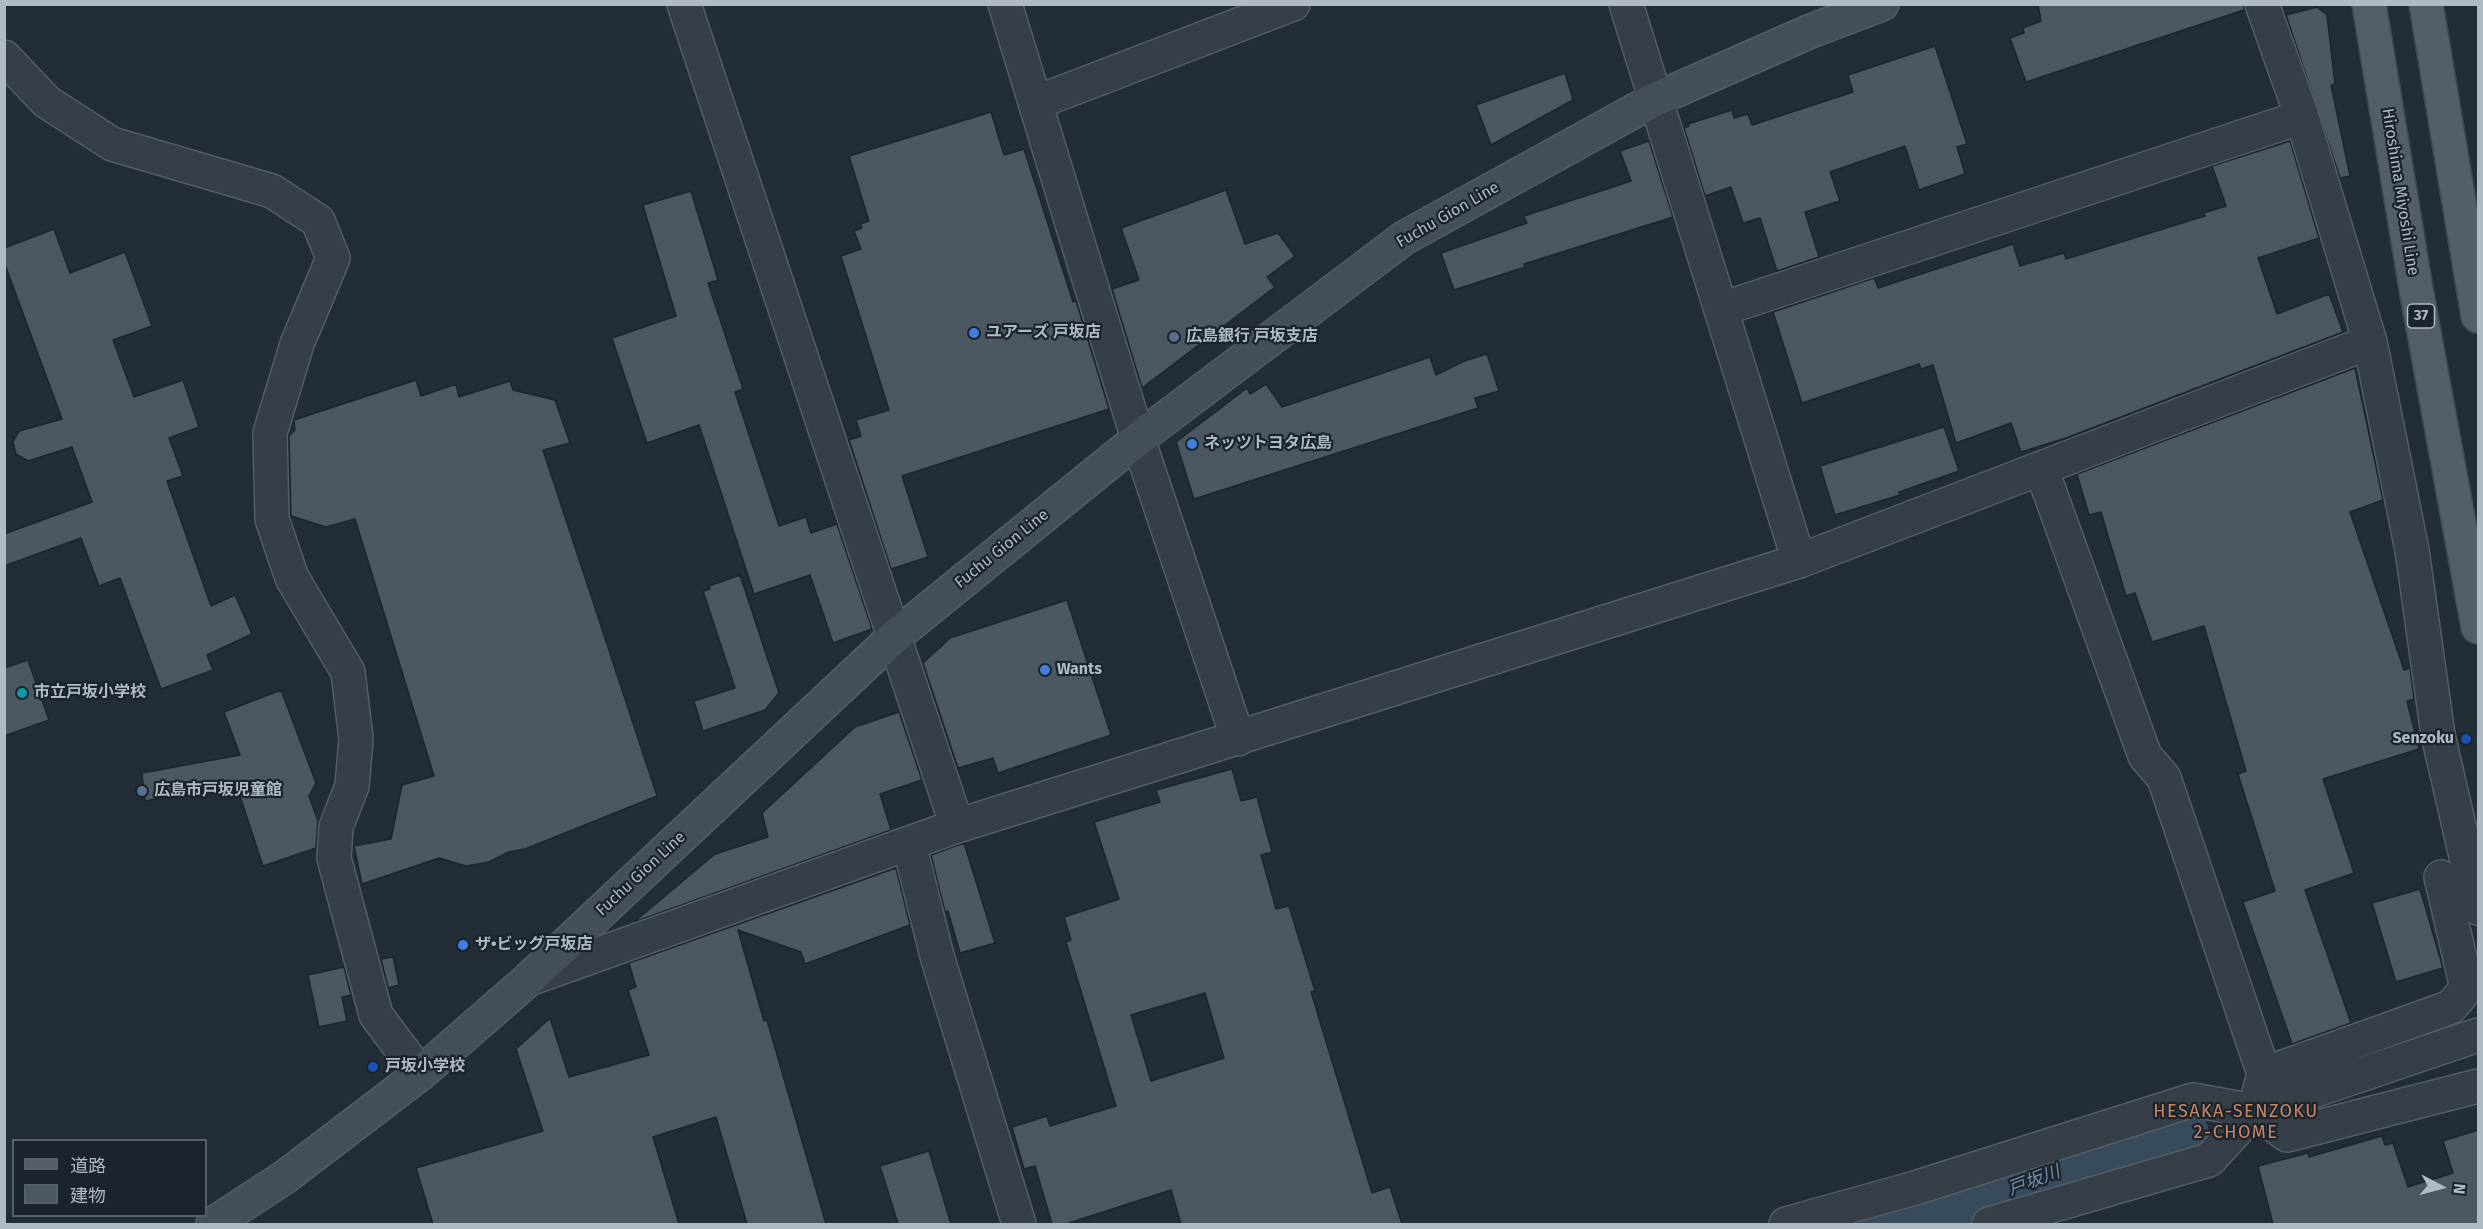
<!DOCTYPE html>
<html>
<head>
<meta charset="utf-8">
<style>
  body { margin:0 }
  #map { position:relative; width:2483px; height:1229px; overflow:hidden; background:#222d36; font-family:"Fira Sans","Noto Sans JP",sans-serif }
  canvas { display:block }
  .frame { position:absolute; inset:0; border:6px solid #b0bac4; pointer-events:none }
  .legend { position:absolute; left:12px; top:1139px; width:195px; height:78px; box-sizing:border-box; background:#1b242c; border:2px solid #576069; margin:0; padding:8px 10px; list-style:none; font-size:18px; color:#b0bac4 }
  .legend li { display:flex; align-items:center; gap:12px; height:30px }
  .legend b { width:30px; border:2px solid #576069 }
  .north { position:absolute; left:2411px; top:1157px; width:60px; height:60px; -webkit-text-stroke:4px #1b242c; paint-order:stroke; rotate:96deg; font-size:16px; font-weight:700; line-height:24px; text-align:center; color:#b0bac4 }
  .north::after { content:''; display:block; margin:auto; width:21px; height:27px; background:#b0bac4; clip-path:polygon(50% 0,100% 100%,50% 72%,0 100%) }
</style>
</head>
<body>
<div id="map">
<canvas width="2483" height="1229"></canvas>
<div class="frame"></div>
<ul class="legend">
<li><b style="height:8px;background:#545e67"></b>道路</li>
<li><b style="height:16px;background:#4b5862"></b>建物</li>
</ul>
<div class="north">N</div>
</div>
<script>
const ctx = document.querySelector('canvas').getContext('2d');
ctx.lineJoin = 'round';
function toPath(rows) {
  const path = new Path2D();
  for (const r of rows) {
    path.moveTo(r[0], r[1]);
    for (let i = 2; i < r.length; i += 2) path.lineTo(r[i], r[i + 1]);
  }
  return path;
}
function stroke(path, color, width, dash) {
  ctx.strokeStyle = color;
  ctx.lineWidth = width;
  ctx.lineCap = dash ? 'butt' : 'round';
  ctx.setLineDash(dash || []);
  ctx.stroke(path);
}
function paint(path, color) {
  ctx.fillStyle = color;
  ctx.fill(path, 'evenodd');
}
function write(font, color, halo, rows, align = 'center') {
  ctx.font = font + ' "Fira Sans","Noto Sans JP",sans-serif';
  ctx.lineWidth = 4.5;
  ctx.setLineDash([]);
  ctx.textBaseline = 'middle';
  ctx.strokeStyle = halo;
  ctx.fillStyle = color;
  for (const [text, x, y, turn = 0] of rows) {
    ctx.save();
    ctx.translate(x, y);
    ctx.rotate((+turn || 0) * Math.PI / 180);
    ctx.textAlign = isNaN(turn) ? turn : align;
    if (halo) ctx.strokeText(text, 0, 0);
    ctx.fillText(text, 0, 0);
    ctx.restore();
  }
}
stroke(toPath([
  [1892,1224,1957,1210,2073,1166,2176,1135]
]), '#374b5c', 66);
const building = toPath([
  [2038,4,2244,4,2244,10,2026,82,2010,38,2024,33,2023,28,2041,21,2038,4],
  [2317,7,2327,15,2335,84,2331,85,2350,176,2340,178,2286,15,2317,7],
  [1935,46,1967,144,1957,147,1965,174,1919,190,1905,146,1830,172,1840,201,1805,212,1819,257,1777,271,1760,218,1743,223,1731,187,1705,196,1684,128,1689,126,1688,124,1732,110,1734,118,1748,114,1752,125,1853,92,1848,75,1935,46],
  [1565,73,1573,100,1491,145,1476,105,1565,73],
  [991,112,1004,155,1024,149,1073,302,1076,301,1109,409,902,476,928,557,891,569,849,440,861,436,856,420,889,410,841,256,861,249,854,231,862,228,860,224,869,221,849,156,991,112],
  [1649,141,1673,217,1524,264,1525,267,1454,290,1441,253,1527,223,1524,216,1631,181,1620,151,1649,141],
  [2290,141,2319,238,2258,258,2277,314,2329,294,2343,332,2066,438,2021,452,2011,423,1956,443,1933,365,1921,369,1919,364,1802,403,1773,312,1874,278,1878,288,2013,244,2020,266,2064,253,2066,259,2205,216,2204,213,2226,206,2212,166,2290,141],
  [1226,190,1245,244,1278,233,1295,256,1267,277,1275,287,1142,388,1112,289,1139,280,1121,228,1226,190],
  [691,191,718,280,708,283,743,389,735,392,779,526,806,517,811,533,837,524,872,629,833,643,810,575,754,594,699,425,647,443,612,338,676,316,643,205,691,191],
  [54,229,70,273,125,252,152,326,113,340,134,397,183,380,199,427,169,438,183,476,167,481,211,606,235,595,252,634,207,655,213,670,161,689,120,578,99,586,81,538,4,566,4,534,92,502,72,447,28,461,16,454,13,442,19,431,62,419,4,262,4,248,54,229],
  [1487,354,1499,391,1475,398,1478,408,1194,499,1176,442,1247,388,1250,394,1266,384,1282,407,1430,357,1436,375,1464,361,1487,354],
  [2355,368,2383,500,2350,512,2404,670,2410,668,2414,699,2407,701,2419,749,2323,779,2354,873,2305,890,2351,1023,2292,1044,2243,902,2275,891,2238,774,2246,771,2204,626,2152,642,2135,593,2126,596,2101,512,2089,515,2077,474,2355,368],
  [416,380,421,396,456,384,459,397,510,381,513,390,555,400,570,443,543,450,657,796,525,849,509,852,489,862,466,866,439,858,362,884,354,846,391,839,402,785,434,776,355,519,326,527,291,516,289,436,295,430,294,420,416,380],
  [1944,427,1959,471,1899,492,1900,495,1835,515,1820,466,1944,427],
  [740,575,779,693,765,710,703,731,694,701,735,688,703,591,710,589,709,586,740,575],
  [1067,600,1111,735,998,773,993,758,958,768,923,663,950,638,1067,600],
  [28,660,49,720,4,736,4,668,28,660],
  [281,690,316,783,309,796,318,821,316,848,263,866,236,784,145,801,142,773,240,755,224,712,281,690],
  [899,712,922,780,880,794,891,830,634,922,715,854,768,837,762,813,855,727,899,712],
  [1232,769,1241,801,1257,797,1272,852,1261,855,1276,909,1289,906,1315,991,1311,992,1372,1193,1390,1187,1402,1224,1181,1224,1171,1190,1066,1224,1052,1224,1035,1166,1024,1169,1012,1127,1047,1116,1050,1126,1116,1106,1066,942,1071,940,1064,917,1119,899,1094,822,1160,802,1156,790,1232,769],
  [1205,993,1224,1058,1151,1081,1131,1015,1205,993],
  [964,843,995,943,960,953,948,911,945,912,931,855,964,843],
  [896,868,910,925,805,964,801,952,738,930,764,1021,767,1020,826,1224,747,1224,716,1117,653,1137,679,1224,433,1224,416,1168,543,1131,516,1049,550,1018,569,1077,649,1055,628,990,636,987,629,963,896,868],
  [2420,889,2443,968,2396,982,2372,903,2420,889],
  [393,957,399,985,388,988,381,959,393,957],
  [344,967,351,995,342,997,347,1021,319,1027,308,975,344,967],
  [2478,1130,2478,1224,2273,1224,2258,1166,2308,1153,2309,1157,2382,1136,2385,1145,2393,1143,2408,1187,2453,1173,2443,1141,2478,1130],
  [929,1151,951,1224,898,1224,880,1166,929,1151]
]);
paint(building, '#4b5862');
stroke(building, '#1d262e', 1.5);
const minor = toPath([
  [684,4,957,826],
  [1005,4,1138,439,1238,739],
  [1626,4,1799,561],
  [2262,4,2302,117,2370,342,2412,550,2438,735,2478,908],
  [4,57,47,102,112,144,272,191,318,221,333,258,297,344,270,433,272,519,292,578,348,672,356,739,352,786,336,827,334,858,376,1015,420,1074],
  [1035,103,1293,4],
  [1722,309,2302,117],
  [909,844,937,956,1019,1224],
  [529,979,957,826,1799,561,2370,342],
  [2264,1074,2451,1007,2467,988,2441,877],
  [2254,1111,2478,1035],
  [1786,1224,1915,1188,2193,1100,2254,1111,2287,1135,2478,1086],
  [1989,1224,2209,1160,2254,1111,2264,1074,2164,778,2145,756,2041,468]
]);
const secondary = toPath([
  [213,1224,285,1177,420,1074,529,979,893,638,1138,439,1404,238,1654,100,1811,31,1882,4]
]);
const primary = toPath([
  [2369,4,2416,289,2478,627],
  [2426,4,2478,316]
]);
stroke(minor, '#535d65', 36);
stroke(secondary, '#535d65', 36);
stroke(primary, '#3f4851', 36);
stroke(minor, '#363f47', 33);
stroke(secondary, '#444f5a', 33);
stroke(primary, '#545e67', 33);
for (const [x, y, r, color] of [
  [974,333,6,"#3f7fe0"],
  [1174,337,6,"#5c6f8a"],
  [1192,444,6,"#3f7fe0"],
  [1045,670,6,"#3f7fe0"],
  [22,693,6,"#0f9aa8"],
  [2466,739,6,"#1a4fb4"],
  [142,791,6,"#5c6f8a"],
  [463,945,6,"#3f7fe0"],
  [373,1067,6,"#1a4fb4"]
]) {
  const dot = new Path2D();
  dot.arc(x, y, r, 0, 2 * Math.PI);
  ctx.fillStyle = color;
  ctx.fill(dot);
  stroke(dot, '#1b242c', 2);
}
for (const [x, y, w] of [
  [2421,316,27]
]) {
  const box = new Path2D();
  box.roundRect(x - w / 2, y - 12, w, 24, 4.5);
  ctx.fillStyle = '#1b242c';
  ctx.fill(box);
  stroke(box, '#b0bac4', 1.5);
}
write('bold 15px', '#b0bac4', null, [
  ["37",2421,316]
]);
write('16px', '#b0bac4', '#1b242c', [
  ["Hiroshima Miyoshi Line",2400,192,81],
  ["Fuchu Gion Line",1448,215,-30],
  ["Fuchu Gion Line",1002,549,-39],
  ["Fuchu Gion Line",641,874,-43]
]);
write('bold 16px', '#b0bac4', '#1b242c', [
  ["ユアーズ 戸坂店",986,333],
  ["広島銀行 戸坂支店",1186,337],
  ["ネッツトヨタ広島",1204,444],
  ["Wants",1057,670],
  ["市立戸坂小学校",34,693],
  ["Senzoku",2454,739,"right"],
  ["広島市戸坂児童館",154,791],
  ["ザ•ビッグ戸坂店",475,945],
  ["戸坂小学校",385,1067]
], 'left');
ctx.letterSpacing = '1.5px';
write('18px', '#ca8565', '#1b242c', [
  ["HESAKA-SENZOKU",2236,1112],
  ["2-CHOME",2236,1133]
]);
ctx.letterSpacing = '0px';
write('italic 18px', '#738ea5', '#1b242c', [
  ["戸坂川",2034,1181,-21]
]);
</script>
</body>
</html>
